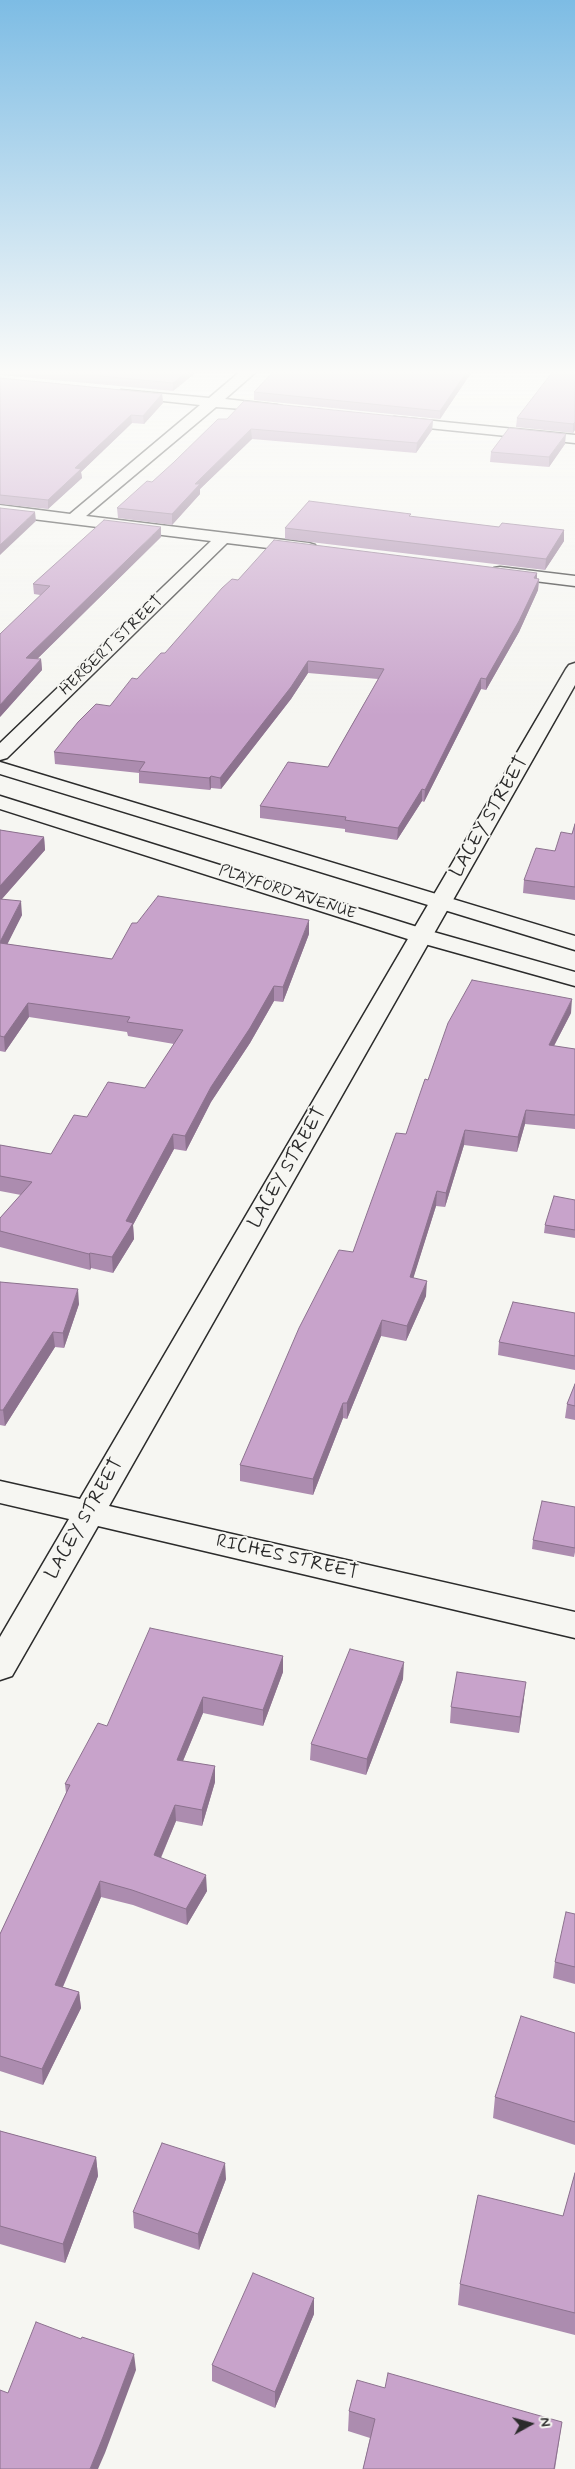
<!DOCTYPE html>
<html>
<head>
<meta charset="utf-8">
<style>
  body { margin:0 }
  #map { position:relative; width:575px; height:2469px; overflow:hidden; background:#f6f6f2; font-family:Mynerve,sans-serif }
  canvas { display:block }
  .north { position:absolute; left:505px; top:2399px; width:50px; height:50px; -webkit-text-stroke:4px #f6f6f2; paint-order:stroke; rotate:83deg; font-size:14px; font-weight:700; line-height:20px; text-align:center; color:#2b2b2b }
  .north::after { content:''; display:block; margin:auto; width:18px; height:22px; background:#2b2b2b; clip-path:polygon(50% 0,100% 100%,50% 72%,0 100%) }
</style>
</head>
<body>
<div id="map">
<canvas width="575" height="2469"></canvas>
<div class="north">N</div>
</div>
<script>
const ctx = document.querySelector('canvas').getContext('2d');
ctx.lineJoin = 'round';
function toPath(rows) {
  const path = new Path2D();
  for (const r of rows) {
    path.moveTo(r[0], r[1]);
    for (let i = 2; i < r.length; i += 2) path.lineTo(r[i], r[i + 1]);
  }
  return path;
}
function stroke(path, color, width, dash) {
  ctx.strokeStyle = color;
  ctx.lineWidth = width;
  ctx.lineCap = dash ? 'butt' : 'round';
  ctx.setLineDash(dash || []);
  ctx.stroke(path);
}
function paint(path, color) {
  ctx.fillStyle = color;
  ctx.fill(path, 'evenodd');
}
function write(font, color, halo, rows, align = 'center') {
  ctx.font = font + ' Mynerve,sans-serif';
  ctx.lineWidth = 4;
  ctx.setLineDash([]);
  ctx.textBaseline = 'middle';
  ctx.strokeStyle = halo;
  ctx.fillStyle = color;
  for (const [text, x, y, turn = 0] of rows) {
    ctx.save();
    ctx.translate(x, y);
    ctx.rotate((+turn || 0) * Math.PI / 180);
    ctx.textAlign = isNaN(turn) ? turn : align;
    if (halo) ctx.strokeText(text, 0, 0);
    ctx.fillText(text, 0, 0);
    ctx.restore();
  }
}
const street = toPath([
  [242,370,258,370,225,399,277,405,282,406,284,409,282,412,216,407,86,516,309,543,315,545,317,548,315,551,309,553,227,543,7,758,0,760,0,743,211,541,0,515,0,505,70,514,200,405,126,397,119,393,121,390,209,398,242,370],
  [394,417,575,435,575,443,389,424,387,421,394,417],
  [500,567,575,576,575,586,494,576,492,572,494,568,500,567],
  [575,663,575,685,109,1506,575,1612,575,1638,98,1526,12,1676,0,1680,0,1637,69,1519,0,1503,0,1481,80,1499,566,669,569,665,575,663]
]);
const highway = toPath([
  [0,762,575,936,575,950,0,774,0,762],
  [0,796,430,931,575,972,575,986,414,941,0,809,0,796]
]);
stroke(street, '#2b2b2b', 3);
stroke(highway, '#2b2b2b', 3);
paint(street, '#f6f6f2');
paint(highway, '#f6f6f2');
paint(toPath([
  [0,370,199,370,173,391,0,375],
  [259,370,473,370,440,419,254,400,254,392,272,373,259,372],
  [575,370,575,430,573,433,516,427,517,418],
  [0,378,162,394,163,403,144,424,132,423,81,472,82,478,48,509,0,504],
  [227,419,433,420,432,430,416,453,252,439,200,489,200,494,172,525,118,518,117,508,152,482],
  [565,444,549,467,490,462,491,452],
  [411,517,499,527,564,530,564,541,545,570,285,539,285,528],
  [161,537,37,659,41,659,42,670,0,717,40,595,34,594,33,584],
  [537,573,537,579,539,579,538,590,519,632,486,690,481,689,424,802,422,801,397,840,345,832,345,829,260,818,260,806,328,767,378,679,308,673,291,699,221,789,211,788,210,790,139,783,139,773,55,764,54,752,110,706,165,653,238,580],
  [575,824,575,900,523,893,524,880,572,834],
  [0,830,44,837,45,850,2,899,22,915,7,944,112,959,309,934,283,1002,274,1001,250,1043,211,1102,186,1151,174,1149,133,1225,134,1239,113,1273,91,1268,90,1270,0,1247,0,1218,21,1195,0,1191,0,1145,51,1154,87,1117,145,1088,174,1044,128,1036,127,1032,29,1017,5,1052,0,1051],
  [571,1013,554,1046,575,1049,575,1129,525,1124,517,1152,464,1145,445,1207,436,1206,413,1278,426,1296,406,1341,381,1336,347,1419,343,1418,313,1495,240,1481,240,1465,353,1252,406,1134,428,1080],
  [575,1200,575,1238,544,1233,545,1225],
  [0,1282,79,1304,64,1348,55,1347,5,1426,0,1425],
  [575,1313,575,1370,498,1355,499,1342],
  [575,1384,575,1420,565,1418,567,1404],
  [575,1507,575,1552,574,1557,532,1549,533,1540],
  [283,1656,283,1672,263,1726,203,1713,183,1761,215,1766,215,1782,202,1826,176,1821,161,1858,207,1891,187,1925,133,1905,101,1897,63,1987,79,1992,81,2008,43,2085,0,2071,0,1934,66,1793,65,1784,107,1726],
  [403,1679,366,1775,310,1760,311,1744],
  [524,1698,519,1733,450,1723,451,1707],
  [575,1914,575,1984,553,1978,555,1962],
  [575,2033,575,2145,493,2118,495,2097],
  [0,2131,96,2157,98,2176,65,2263,0,2244],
  [575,2173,575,2335,458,2305,460,2284,563,2216],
  [226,2179,199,2250,134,2228,133,2212],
  [314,2298,314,2314,275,2408,212,2381,212,2365],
  [385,2388,562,2422,555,2469,363,2469,370,2438,348,2431,349,2411]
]), '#ac8caf');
paint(toPath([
  [189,370,199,370,173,391,173,383],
  [468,370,473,370,440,419,440,411],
  [162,394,163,403,144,424,143,416],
  [131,415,132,423,81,472,82,478,48,509,48,500,75,468],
  [433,420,432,430,416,453,417,443],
  [575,422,575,430,573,433,573,424],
  [251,429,252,439,200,489,200,494,172,525,172,514,195,484],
  [566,434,565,444,549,467,549,457],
  [35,512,36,521,0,555,0,545],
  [161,527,161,537,27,669,26,658],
  [564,530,564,541,545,570,546,559],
  [537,573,537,583,539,579,538,590,519,632,486,690,486,679,534,578],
  [41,659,42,670,0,717,0,705],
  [308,661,308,673,291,699,221,789,220,778],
  [481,678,481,689,424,802,425,790],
  [211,776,211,788,210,790,209,778],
  [422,789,422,801,397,840,398,828],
  [44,837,45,850,0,901,0,886],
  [21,901,22,915,1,957,0,942],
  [309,920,309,934,283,1002,283,987],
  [274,986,274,1001,250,1043,211,1102,186,1151,185,1136,211,1087],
  [572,999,571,1013,547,1059,549,1045],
  [28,1003,29,1017,5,1052,4,1037],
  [526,1110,525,1124,517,1152,518,1137],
  [465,1130,464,1145,445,1207,446,1193],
  [173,1134,174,1149,133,1225,134,1239,113,1273,112,1257,126,1221],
  [437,1191,436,1206,409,1292,410,1277],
  [90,1253,91,1268,90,1270,89,1254],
  [427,1281,426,1296,406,1341,407,1326],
  [78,1289,79,1304,64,1348,63,1333],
  [382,1320,381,1336,347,1419,347,1403],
  [53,1332,55,1347,5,1426,3,1410],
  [343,1403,343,1418,313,1495,313,1479],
  [283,1656,283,1672,263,1726,263,1710],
  [404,1662,403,1679,366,1775,367,1759],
  [526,1682,524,1698,519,1733,520,1717],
  [203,1697,203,1713,177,1775,177,1760],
  [215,1766,215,1782,202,1826,202,1810],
  [175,1805,176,1821,155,1871,154,1855],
  [206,1875,207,1891,187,1925,186,1909],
  [100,1881,101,1897,57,2000,55,1985],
  [79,1992,81,2008,43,2085,42,2069],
  [96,2157,98,2176,65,2263,63,2244],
  [225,2163,226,2179,199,2250,198,2234],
  [314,2298,314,2314,275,2408,275,2392],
  [134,2354,136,2370,105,2453,98,2469,90,2469]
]), '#8c728e');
const building = toPath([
  [40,370,189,370,173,383,40,370],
  [275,370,468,370,440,411,254,392,275,370],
  [554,370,575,370,575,422,573,424,517,418,554,370],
  [0,378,162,394,143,416,131,415,75,468,81,469,48,500,0,495,0,378],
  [244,401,433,420,417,443,251,429,195,484,200,484,172,514,117,508,147,481,152,482,174,462,218,419,227,419,244,401],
  [509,428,566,434,549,457,491,452,509,428],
  [309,501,411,514,409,516,499,527,502,523,564,530,546,559,285,528,309,501],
  [0,508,35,512,0,545,0,508],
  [104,520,161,527,26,658,41,659,0,705,0,634,50,586,33,584,104,520],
  [274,540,537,573,534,578,539,579,519,621,486,679,481,678,425,790,422,789,398,828,345,820,346,817,260,806,288,762,328,767,384,669,308,661,291,687,220,778,211,776,209,778,139,771,145,762,54,752,78,722,96,704,110,706,132,678,137,679,161,653,165,653,222,588,232,579,238,580,274,540],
  [575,824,575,887,524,880,536,848,555,851,561,832,572,834,575,824],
  [0,830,44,837,0,886,0,830],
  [158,896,309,920,283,987,274,986,250,1028,211,1087,185,1136,173,1134,126,1221,133,1223,112,1257,90,1253,89,1254,0,1231,0,1218,32,1182,0,1176,0,1145,51,1154,74,1115,87,1117,108,1082,145,1088,183,1030,127,1022,130,1017,28,1003,4,1037,0,1036,0,943,112,959,132,923,137,923,158,896],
  [0,899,21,901,0,942,0,899],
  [472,980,572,999,549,1045,575,1049,575,1115,526,1110,518,1137,465,1130,446,1193,437,1191,410,1277,427,1281,407,1326,382,1320,347,1403,343,1403,313,1479,240,1465,299,1328,339,1250,353,1252,396,1133,406,1134,425,1079,428,1080,448,1023,472,980],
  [554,1196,575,1200,575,1230,545,1225,554,1196],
  [0,1282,78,1289,63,1333,53,1332,3,1410,0,1410,0,1282],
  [513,1302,575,1313,575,1356,499,1342,513,1302],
  [575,1384,575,1406,567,1404,575,1384],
  [542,1501,575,1507,575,1548,533,1540,542,1501],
  [150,1628,283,1656,263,1710,203,1697,177,1760,215,1766,202,1810,175,1805,154,1855,206,1875,186,1909,132,1890,100,1881,55,1985,79,1992,42,2069,0,2056,0,1934,70,1785,65,1784,98,1723,107,1726,150,1628],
  [350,1649,404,1662,367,1759,311,1744,350,1649],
  [457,1672,526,1682,520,1717,451,1707,457,1672],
  [566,1912,575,1914,575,1967,555,1962,566,1912],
  [521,2016,575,2033,575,2122,495,2097,521,2016],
  [0,2131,96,2157,63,2244,0,2226,0,2131],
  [162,2143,225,2163,198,2234,133,2212,162,2143],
  [575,2173,575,2313,460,2284,478,2195,563,2216,575,2173],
  [253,2273,314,2298,275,2392,212,2365,253,2273],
  [36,2322,81,2339,82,2337,134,2354,103,2437,90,2469,0,2469,0,2390,8,2393,36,2322],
  [388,2373,562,2422,554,2469,363,2469,375,2419,349,2411,357,2380,385,2388,388,2373]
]);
paint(building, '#c8a3cb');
stroke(building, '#8c728e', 1);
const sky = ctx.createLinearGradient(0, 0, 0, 716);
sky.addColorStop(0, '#7dbce4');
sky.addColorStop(0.52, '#fbfbf9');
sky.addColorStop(1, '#fbfbf900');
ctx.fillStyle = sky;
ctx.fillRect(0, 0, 575, 716);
write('16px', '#2b2b2b', '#f6f6f2', [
  ["HERBERT STREET",112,646,-44],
  ["PLAYFORD AVENUE",287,893,18]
]);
write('19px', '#2b2b2b', '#f6f6f2', [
  ["LACEY STREET",490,817,-60],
  ["LACEY STREET",288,1168,-60],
  ["LACEY STREET",85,1519,-60],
  ["RICHES STREET",287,1558,13]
]);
</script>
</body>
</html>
